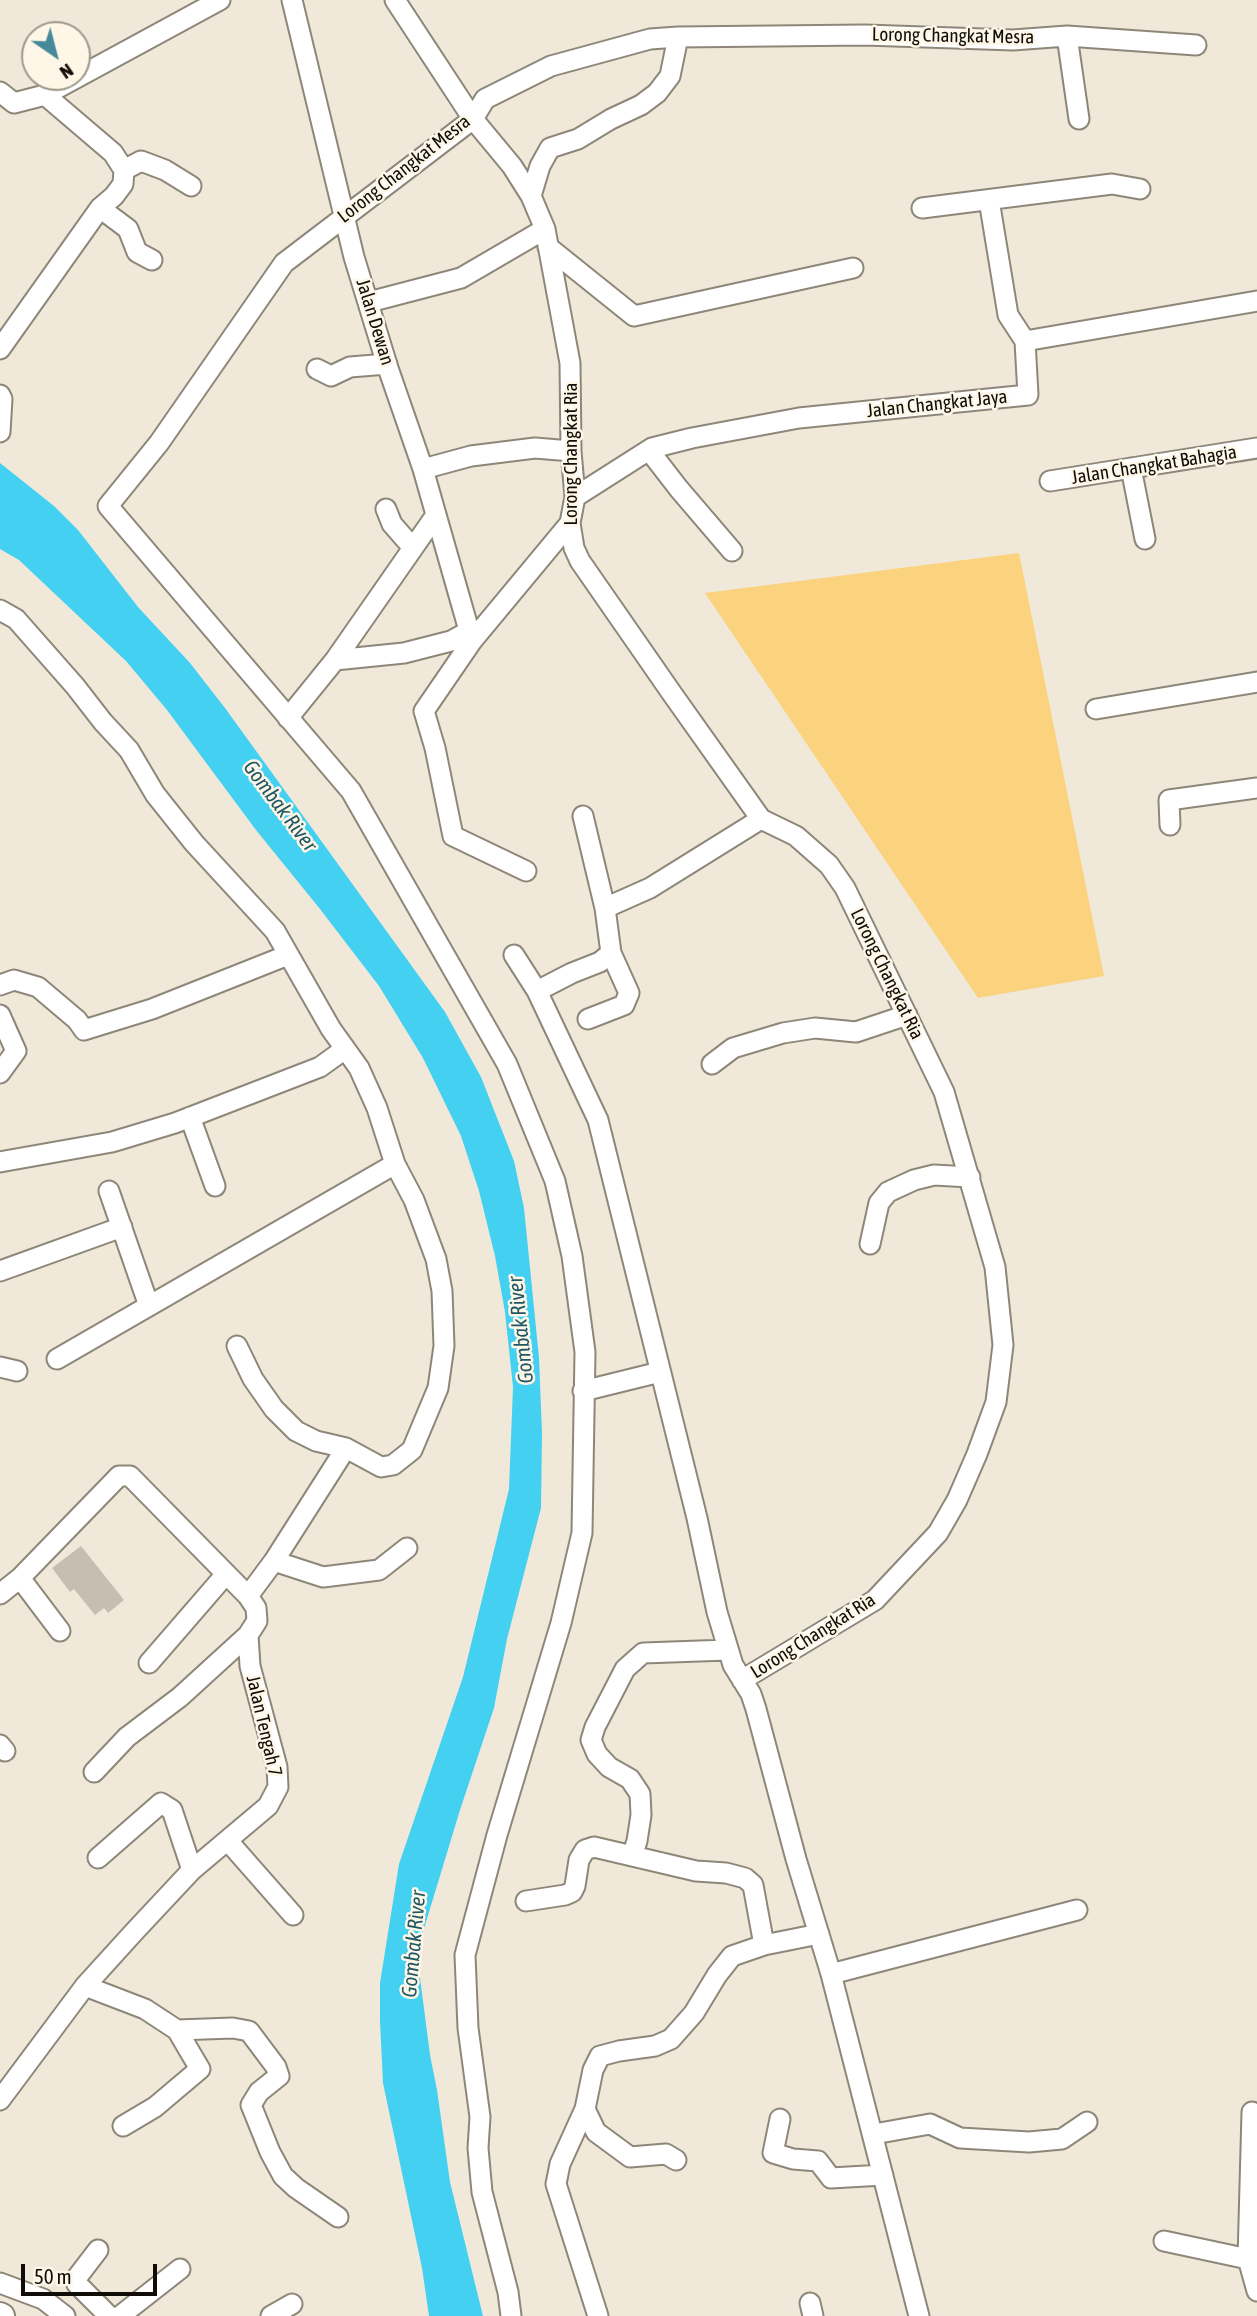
<!DOCTYPE html>
<html>
<head>
<meta charset="utf-8">
<style>
  body { margin:0 }
  #map { position:relative; width:1257px; height:2316px; overflow:hidden; background:#f0e8d9; font-family:"Asap Condensed",sans-serif }
  canvas { display:block }
  .north { position:absolute; left:21px; top:21px; width:70px; height:70px; box-sizing:border-box; background:#fef6e6; border:2px solid #9f998d; border-radius:50%; rotate:145deg; font-size:19px; font-weight:700; line-height:28px; text-align:center; color:#100d08 }
  .north::after { content:''; display:block; margin:auto; width:24px; height:32px; background:#47899a; clip-path:polygon(50% 0,100% 100%,50% 72%,0 100%) }
  .scale { position:absolute; left:21px; top:2264px; width:136px; height:32px; box-sizing:border-box; border:4px solid #100d08; border-top:0; padding-left:9px; font-size:21px; line-height:24px; white-space:nowrap; color:#100d08; -webkit-text-stroke:5px #fef6e6; paint-order:stroke }
</style>
</head>
<body>
<div id="map">
<canvas width="1257" height="2316"></canvas>
<div class="north">N</div>
<div class="scale">50 m</div>
</div>
<script>
const ctx = document.querySelector('canvas').getContext('2d');
ctx.lineJoin = 'round';
function paint(path, color) {
  ctx.fillStyle = color;
  ctx.fill(path, 'evenodd');
}
function toPath(rows) {
  const path = new Path2D();
  for (const r of rows) {
    path.moveTo(r[0], r[1]);
    for (let i = 2; i < r.length; i += 2) path.lineTo(r[i], r[i + 1]);
  }
  return path;
}
function stroke(path, color, width, dash) {
  ctx.strokeStyle = color;
  ctx.lineWidth = width;
  ctx.lineCap = dash ? 'butt' : 'round';
  ctx.setLineDash(dash || []);
  ctx.stroke(path);
}
function write(font, color, halo, rows, align = 'center') {
  ctx.font = font + ' "Asap Condensed",sans-serif';
  ctx.lineWidth = 5;
  ctx.setLineDash([]);
  ctx.textBaseline = 'middle';
  ctx.strokeStyle = halo;
  ctx.fillStyle = color;
  for (const [text, x, y, turn = 0] of rows) {
    ctx.save();
    ctx.translate(x, y);
    ctx.rotate((+turn || 0) * Math.PI / 180);
    ctx.textAlign = isNaN(turn) ? turn : align;
    if (halo) ctx.strokeText(text, 0, 0);
    ctx.fillText(text, 0, 0);
    ctx.restore();
  }
}
paint(toPath([
  [1019,553,1104,976,978,998,705,593]
]), '#fbd27e');
paint(toPath([
  [0,463,54,506,78,530,138,607,190,663,225,708,445,1012,481,1077,514,1161,524,1208,539,1358,542,1433,541,1508,507,1639,494,1708,460,1810,419,1945,419,1970,430,2055,437,2090,450,2182,483,2316,429,2316,422,2268,383,2083,380,2021,380,1983,399,1864,463,1677,509,1489,513,1387,505,1312,495,1256,479,1191,461,1136,423,1058,379,986,320,909,256,830,167,710,126,661,19,560,0,549]
]), '#44d0f1');
paint(toPath([
  [81,1546,124,1600,108,1613,104,1608,95,1615,74,1589,70,1592,52,1568]
]), '#c6beb0');
const minor = toPath([
  [292,0,354,257,388,368,423,469,472,641],
  [395,0,473,119,512,166,531,196,545,229,570,363,571,451,575,497,570,523,574,548,580,561,673,695,761,819,796,836,829,865,845,888,944,1092,995,1267,1003,1345,996,1402,977,1454,957,1500,938,1533,875,1600,742,1680],
  [1067,36,1079,119],
  [0,92,14,103,45,95,220,0],
  [124,170,141,161,165,170,191,186],
  [531,196,540,166,550,148,578,139,611,119,641,105,657,93,670,76,678,37],
  [989,200,1008,315,1025,341],
  [100,208,128,229,137,252,152,260],
  [922,208,1112,184,1140,189],
  [548,247,634,316,853,268],
  [369,302,461,278,545,229],
  [1025,341,1257,301],
  [0,349,100,208,114,196,123,184,124,170,113,153,45,95],
  [317,369,331,376,350,367,387,364],
  [0,395,2,399,0,432],
  [652,448,655,458,679,489,732,551],
  [1131,468,1145,539],
  [423,469,471,456,535,448,571,451],
  [1050,481,1257,448],
  [575,497,652,448,692,438,799,418,1028,395,1025,341],
  [386,509,392,524,413,548],
  [0,610,16,619,75,686,103,722,129,750,155,794,194,843,275,931,331,1029,359,1068,377,1108,395,1164,414,1200,436,1259,442,1291,444,1346,438,1388,412,1450,393,1465,381,1467,346,1448,316,1441,296,1431,274,1409,253,1379,237,1346],
  [335,660,404,653,451,641,469,631],
  [1096,709,1257,682],
  [288,718,335,660,436,515],
  [583,816,605,908,650,888,761,819],
  [1170,825,1169,800,1257,788],
  [526,871,453,836,435,748,424,711,472,641,570,523],
  [514,955,537,991,598,1120,697,1518,717,1612,733,1665,751,1694,756,1709,796,1859,831,1974,919,2316],
  [0,985,14,980,38,987,77,1020,84,1030,152,1009,288,955],
  [537,991,572,973,600,962,611,953],
  [0,1015,16,1051,0,1073],
  [588,1019,624,1005,629,993,611,953,605,908],
  [712,1064,733,1048,783,1033,815,1028,856,1032,907,1015],
  [190,1117,215,1186],
  [0,1162,112,1142,175,1123,320,1067,345,1049],
  [109,1191,149,1306],
  [870,1244,879,1203,888,1192,914,1180,934,1175,970,1177],
  [0,1271,122,1227],
  [57,1359,395,1164],
  [0,1367,17,1371],
  [583,1391,660,1372],
  [274,1561,346,1448],
  [20,1578,60,1631],
  [0,1594,20,1578,119,1476,130,1476,248,1596,256,1608,257,1621,248,1635,250,1666,277,1767,278,1787,268,1806,192,1870,134,1932,85,1986,0,2100],
  [248,1596,274,1561,323,1577,379,1570,407,1548],
  [149,1663,226,1574],
  [0,1745,5,1751],
  [94,1772,127,1737,180,1697,248,1635],
  [228,1841,293,1915],
  [632,1856,637,1841,641,1815,640,1794,630,1779,609,1767,597,1754,591,1740,595,1727,625,1669,643,1653,728,1650],
  [98,1858,161,1803,172,1810,192,1870],
  [526,1901,565,1895,572,1892,575,1886,579,1860,585,1850,594,1847,696,1871,726,1873,745,1878,753,1885,764,1945],
  [831,1974,1077,1910],
  [85,1986,145,2009,177,2030,233,2028,249,2031,276,2067,279,2076,259,2092,251,2105,270,2152,283,2176,296,2188,338,2217],
  [585,2109,596,2132,630,2157,666,2154,676,2160],
  [1252,2112,1248,2259,1257,2291],
  [780,2119,773,2153,793,2159,818,2161,831,2178,883,2175],
  [123,2126,155,2107,200,2069,177,2030],
  [874,2134,930,2124,960,2138,1029,2142,1062,2139,1087,2122],
  [1164,2241,1248,2259],
  [98,2250,75,2280,77,2284,109,2316],
  [0,2283,43,2299,65,2316],
  [810,2303,813,2316],
  [120,2316,180,2269],
  [271,2316,292,2304],
  [511,2316,508,2292,482,2192,478,2148,480,2117,468,2028,465,1955,497,1835,561,1623,582,1533,585,1352,572,1256,555,1181,507,1064,351,791,108,506,159,443,284,263,473,119,485,99,551,66,650,39,678,37,865,35,1013,40,1067,36,1196,45],
  [598,2316,556,2184,560,2164,585,2109,593,2070,600,2056,619,2051,655,2046,671,2039,694,2013,717,1975,732,1956,764,1945,819,1934]
]);
const major = toPath([
  [0,2315,2,2316]
]);
stroke(minor, '#8e8779', 23);
stroke(major, '#8e8779', 28);
stroke(minor, '#fff', 19);
stroke(major, '#fff', 24);
write('19px', '#100d08', '#fef6e6', [
  ["Lorong Changkat Mesra",953,36,1],
  ["Lorong Changkat Mesra",404,169,-38],
  ["Jalan Dewan",375,322,73],
  ["Jalan Changkat Jaya",937,404,-6],
  ["Lorong Changkat Ria",571,454,-90],
  ["Jalan Changkat Bahagia",1154,465,-9],
  ["Lorong Changkat Ria",887,974,64],
  ["Lorong Changkat Ria",813,1636,-32],
  ["Jalan Tengah 7",264,1726,77]
]);
write('italic 21px', '#1e5765', '#fef6e6', [
  ["Gombak River",280,806,53],
  ["Gombak River",521,1330,-96],
  ["Gombak River",414,1944,-85]
]);
</script>
</body>
</html>
